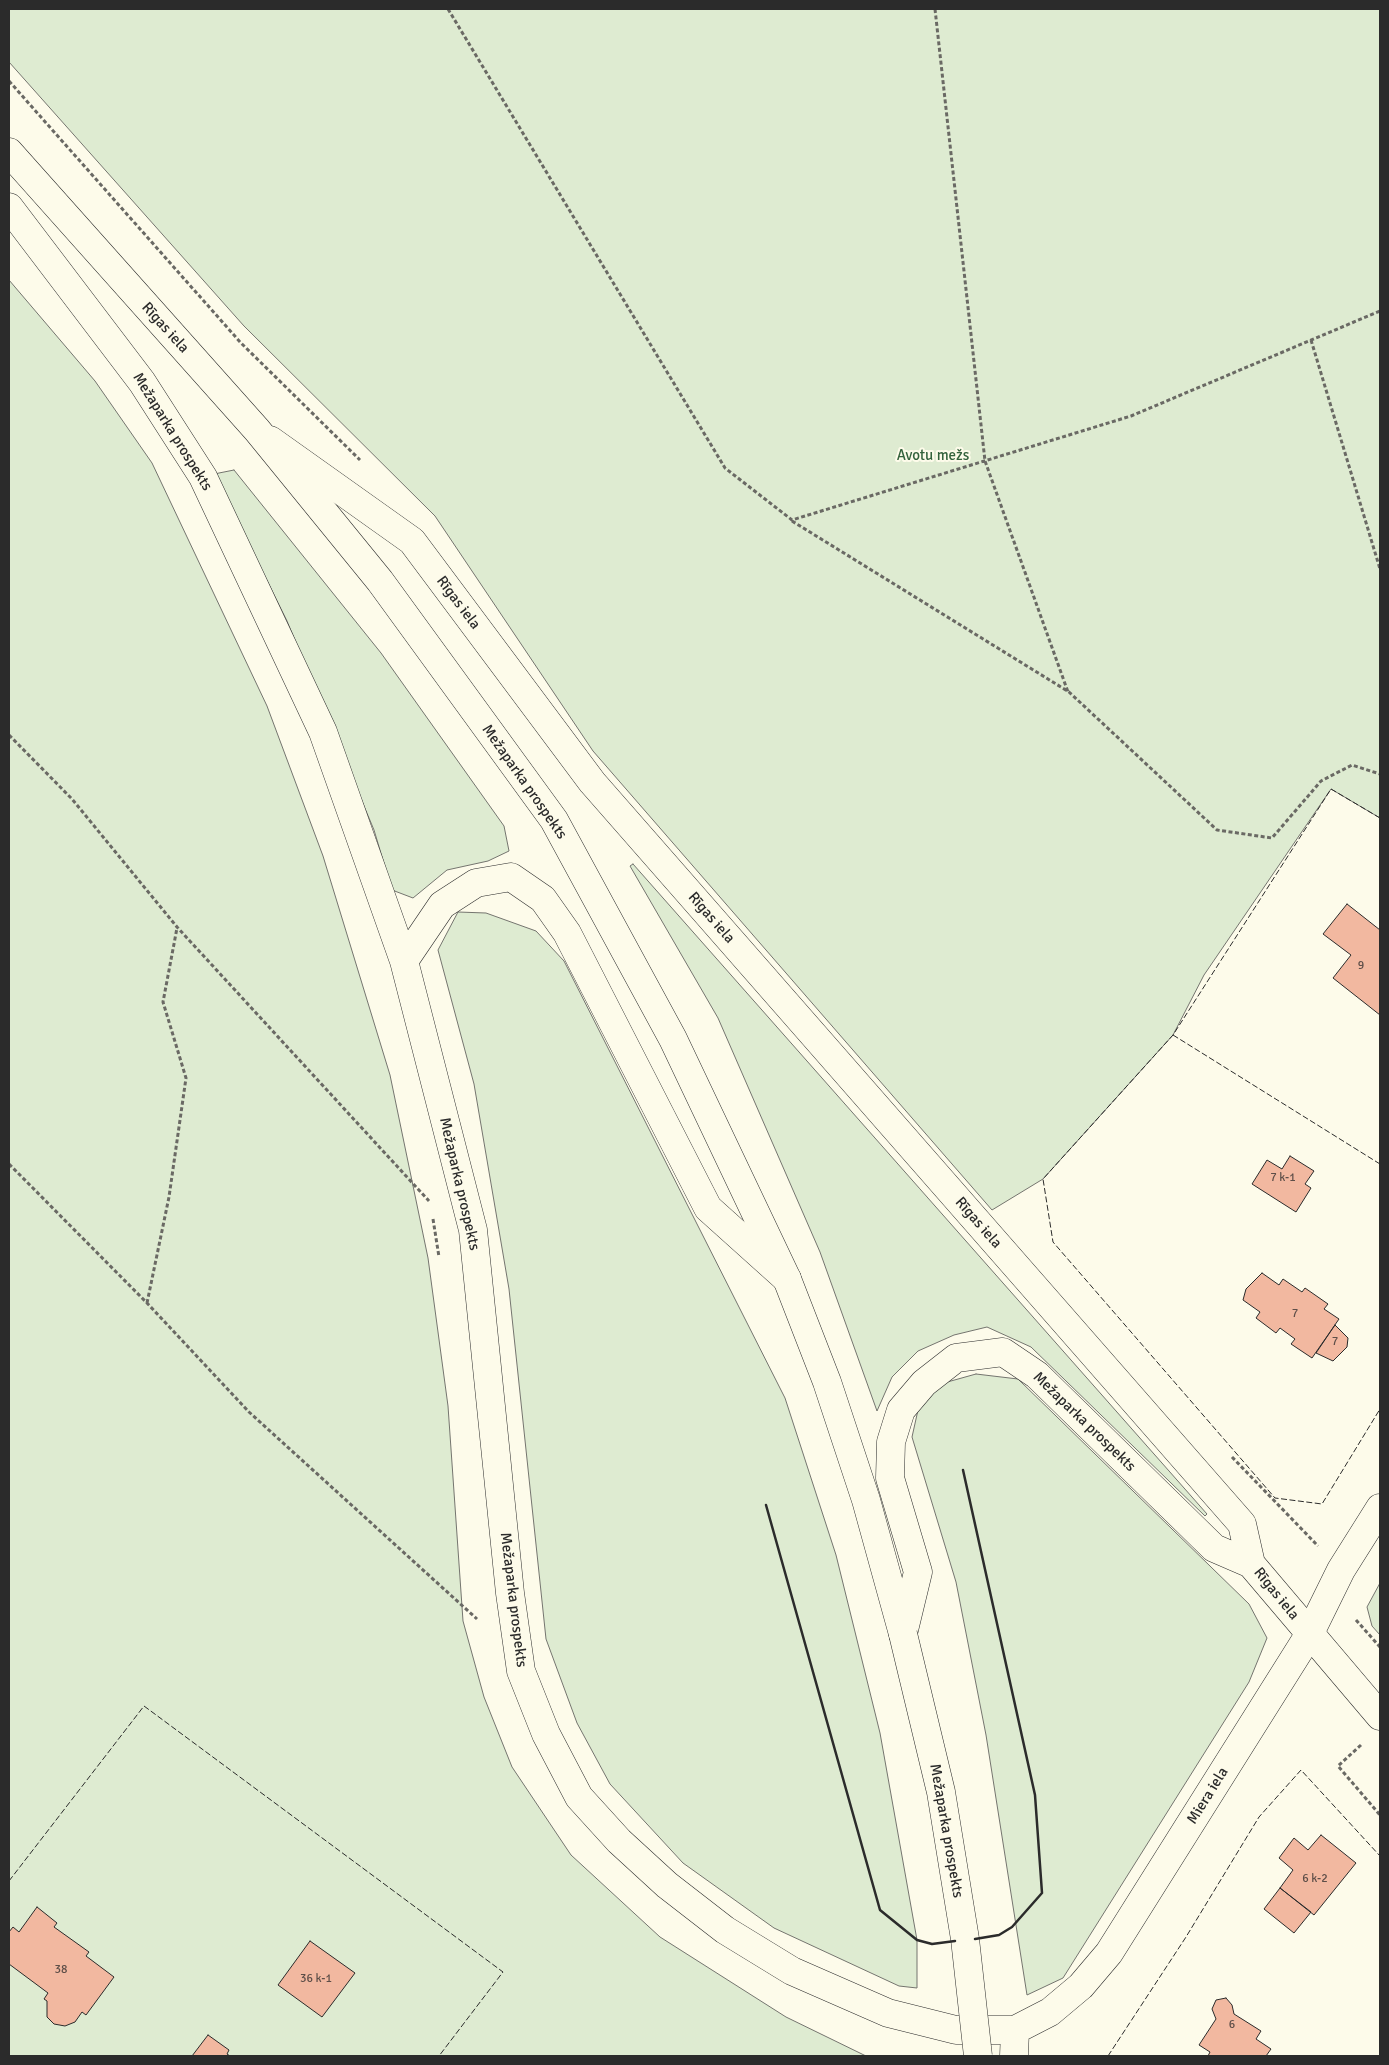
<!DOCTYPE html>
<html>
<head>
<meta charset="utf-8">
<style>
  body { margin:0 }
  #map { position:relative; width:1389px; height:2065px; overflow:hidden; background:#fdfbea; font-family:Signika,sans-serif }
  canvas { display:block }
  .frame { position:absolute; inset:0; border:10px solid #2b2b2b; pointer-events:none }
</style>
</head>
<body>
<div id="map">
<canvas width="1389" height="2065"></canvas>
<div class="frame"></div>
</div>
<script>
const ctx = document.querySelector('canvas').getContext('2d');
ctx.lineJoin = 'round';
function paint(path, color) {
  ctx.fillStyle = color;
  ctx.fill(path, 'evenodd');
}
function toPath(rows) {
  const path = new Path2D();
  for (const r of rows) {
    path.moveTo(r[0], r[1]);
    for (let i = 2; i < r.length; i += 2) path.lineTo(r[i], r[i + 1]);
  }
  return path;
}
function stroke(path, color, width, dash) {
  ctx.strokeStyle = color;
  ctx.lineWidth = width;
  ctx.lineCap = dash ? 'butt' : 'round';
  ctx.setLineDash(dash || []);
  ctx.stroke(path);
}
function write(font, color, halo, rows, align = 'center') {
  ctx.font = font + ' Signika,sans-serif';
  ctx.lineWidth = 4;
  ctx.setLineDash([]);
  ctx.textBaseline = 'middle';
  ctx.strokeStyle = halo;
  ctx.fillStyle = color;
  for (const [text, x, y, turn = 0] of rows) {
    ctx.save();
    ctx.translate(x, y);
    ctx.rotate((+turn || 0) * Math.PI / 180);
    ctx.textAlign = isNaN(turn) ? turn : align;
    if (halo) ctx.strokeText(text, 0, 0);
    ctx.fillText(text, 0, 0);
    ctx.restore();
  }
}
const green = toPath([
  [9,9,1380,9,1380,818,1331,789,1204,975,1173,1035,1043,1179,992,1210,593,751,435,516,244,326,9,62,9,9],
  [9,280,95,381,152,463,267,706,323,856,390,1075,428,1258,448,1406,463,1621,484,1697,512,1767,571,1855,660,1937,786,2017,866,2056,9,2056,9,280],
  [234,470,381,653,504,826,509,851,488,861,447,870,413,898,392,890,374,830,287,621,214,474,234,470],
  [633,864,1207,1514,1205,1516,1031,1347,987,1327,954,1335,918,1351,892,1377,877,1411,820,1252,718,1018,630,866,633,864],
  [458,912,486,913,536,931,564,961,785,1398,836,1555,880,1733,917,1940,917,1988,899,1986,774,1928,683,1863,610,1784,577,1723,546,1639,509,1289,474,1084,438,950,458,912],
  [976,1374,1018,1379,1249,1604,1267,1638,1249,1682,1063,1978,1027,1995,986,1735,956,1582,912,1437,918,1410,933,1386,976,1374],
  [1380,1583,1380,1635,1372,1626,1367,1607,1380,1583]
]);
paint(green, '#deebd1');
stroke(green, '#74746e', 1);
const building = toPath([
  [1347,904,1380,930,1380,1015,1333,978,1351,955,1323,934,1347,904],
  [1290,1156,1314,1171,1305,1184,1311,1188,1296,1212,1252,1184,1267,1160,1282,1169,1290,1156],
  [1262,1273,1279,1285,1283,1279,1302,1292,1305,1288,1328,1304,1324,1309,1339,1319,1312,1358,1291,1344,1295,1339,1280,1328,1276,1333,1256,1318,1260,1312,1243,1300,1246,1289,1262,1273],
  [1335,1325,1348,1338,1347,1347,1333,1361,1316,1353,1335,1325],
  [1321,1835,1356,1863,1314,1915,1280,1888,1293,1870,1279,1858,1294,1838,1308,1850,1321,1835],
  [1280,1888,1311,1912,1294,1933,1264,1909,1280,1888],
  [37,1907,57,1923,54,1927,89,1952,86,1956,114,1977,86,2015,82,2012,75,2022,65,2026,54,2024,47,2017,47,2001,44,1999,48,1993,9,1964,9,1932,13,1927,19,1932,37,1907],
  [310,1941,355,1973,322,2017,278,1985,310,1941],
  [1226,1998,1232,2005,1234,2014,1261,2031,1256,2039,1271,2049,1266,2056,1208,2056,1210,2052,1199,2045,1216,2019,1212,2009,1216,2000,1226,1998],
  [208,2035,229,2050,227,2054,230,2056,192,2056,208,2035]
]);
paint(building, '#f2b8a0');
stroke(building, '#2b2b2b', 1);
const street = toPath([
  [9,207,142,382,203,477,323,732,404,961,473,1230,510,1593,521,1671,546,1734,579,1797,619,1841,667,1885,725,1930,792,1971,888,2013,956,2030,1015,2030,1050,2012,1081,1986,1109,1953,1309,1635,1341,1570,1380,1508],
  [404,961,442,905,476,883,511,877,543,899,567,933,708,1208,787,1279],
  [1014,2056,1015,2030]
]);
const secondary = toPath([
  [270,440,412,541,592,782,1242,1524,1251,1564,1380,1716],
  [903,1634,918,1572,890,1478,891,1442,901,1410,924,1383,956,1358,1003,1352,1037,1375,1214,1548,1251,1564]
]);
const primary = toPath([
  [9,152,257,430,380,581,554,820,673,1039,787,1279,827,1382,866,1500,903,1634]
]);
stroke(street, '#2b2b2b', 29);
stroke(secondary, '#2b2b2b', 29);
stroke(primary, '#2b2b2b', 29);
stroke(toPath([
  [448,9,725,468,792,520,1131,416,1380,311],
  [935,9,985,461,1068,692],
  [9,81,241,343,360,460],
  [1311,340,1380,569],
  [792,521,1069,692,1217,830,1272,838,1321,781,1352,765,1380,774],
  [9,735,72,799,177,927,429,1201],
  [9,1164,147,1303,249,1412,477,1619],
  [433,1219,439,1257],
  [147,1303,169,1197,186,1078,163,1002,177,928],
  [1232,1457,1318,1546],
  [1356,1620,1380,1647],
  [1361,1745,1338,1766,1380,1815]
]), '#6a6964', 3, [4, 2.5]);
stroke(street, '#fdfbea', 28);
stroke(secondary, '#fdfbea', 28);
stroke(primary, '#fdfbea', 28);
const primaryBridge = toPath([
  [903,1634,941,1792,965,1939,978,2056]
]);
stroke(primaryBridge, '#2b2b2b', 29, []);
stroke(primaryBridge, '#fdfbea', 28);
stroke(toPath([
  [1380,818,1331,789,1173,1035,1043,1179,1053,1242,1275,1498,1322,1504,1380,1409],
  [1173,1035,1380,1164],
  [9,1881,144,1706,503,1972,439,2056],
  [1108,2056,1186,1937,1259,1817,1301,1770,1380,1856]
]), '#2b2b2b', 1, [6, 2.5]);
stroke(toPath([
  [963,1470,1035,1795,1042,1893,1012,1927,999,1935,975,1939],
  [766,1505,880,1910,917,1940,932,1944,955,1941]
]), '#2b2b2b', 2.5);
write('12px', '#5d4e48', null, [
  ["9",1361,966],
  ["7 k-1",1283,1178],
  ["7",1295,1314],
  ["7",1335,1342],
  ["6 k-2",1315,1879],
  ["38",61,1970],
  ["36 k-1",316,1979],
  ["6",1232,2025]
]);
write('15px', '#2b2b2b', '#fdfbea', [
  ["Rīgas iela",165,328,48],
  ["Mežaparka prospekts",172,432,58],
  ["Rīgas iela",458,603,53],
  ["Mežaparka prospekts",524,782,55],
  ["Rīgas iela",711,918,49],
  ["Mežaparka prospekts",459,1184,77],
  ["Rīgas iela",978,1223,49],
  ["Mežaparka prospekts",1084,1422,44],
  ["Rīgas iela",1276,1594,51],
  ["Mežaparka prospekts",513,1600,83],
  ["Miera iela",1208,1796,-58],
  ["Mežaparka prospekts",946,1831,80]
]);
write('15px', '#34623c', '#fdfbea', [
  ["Avotu mežs",933,456]
]);
</script>
</body>
</html>
